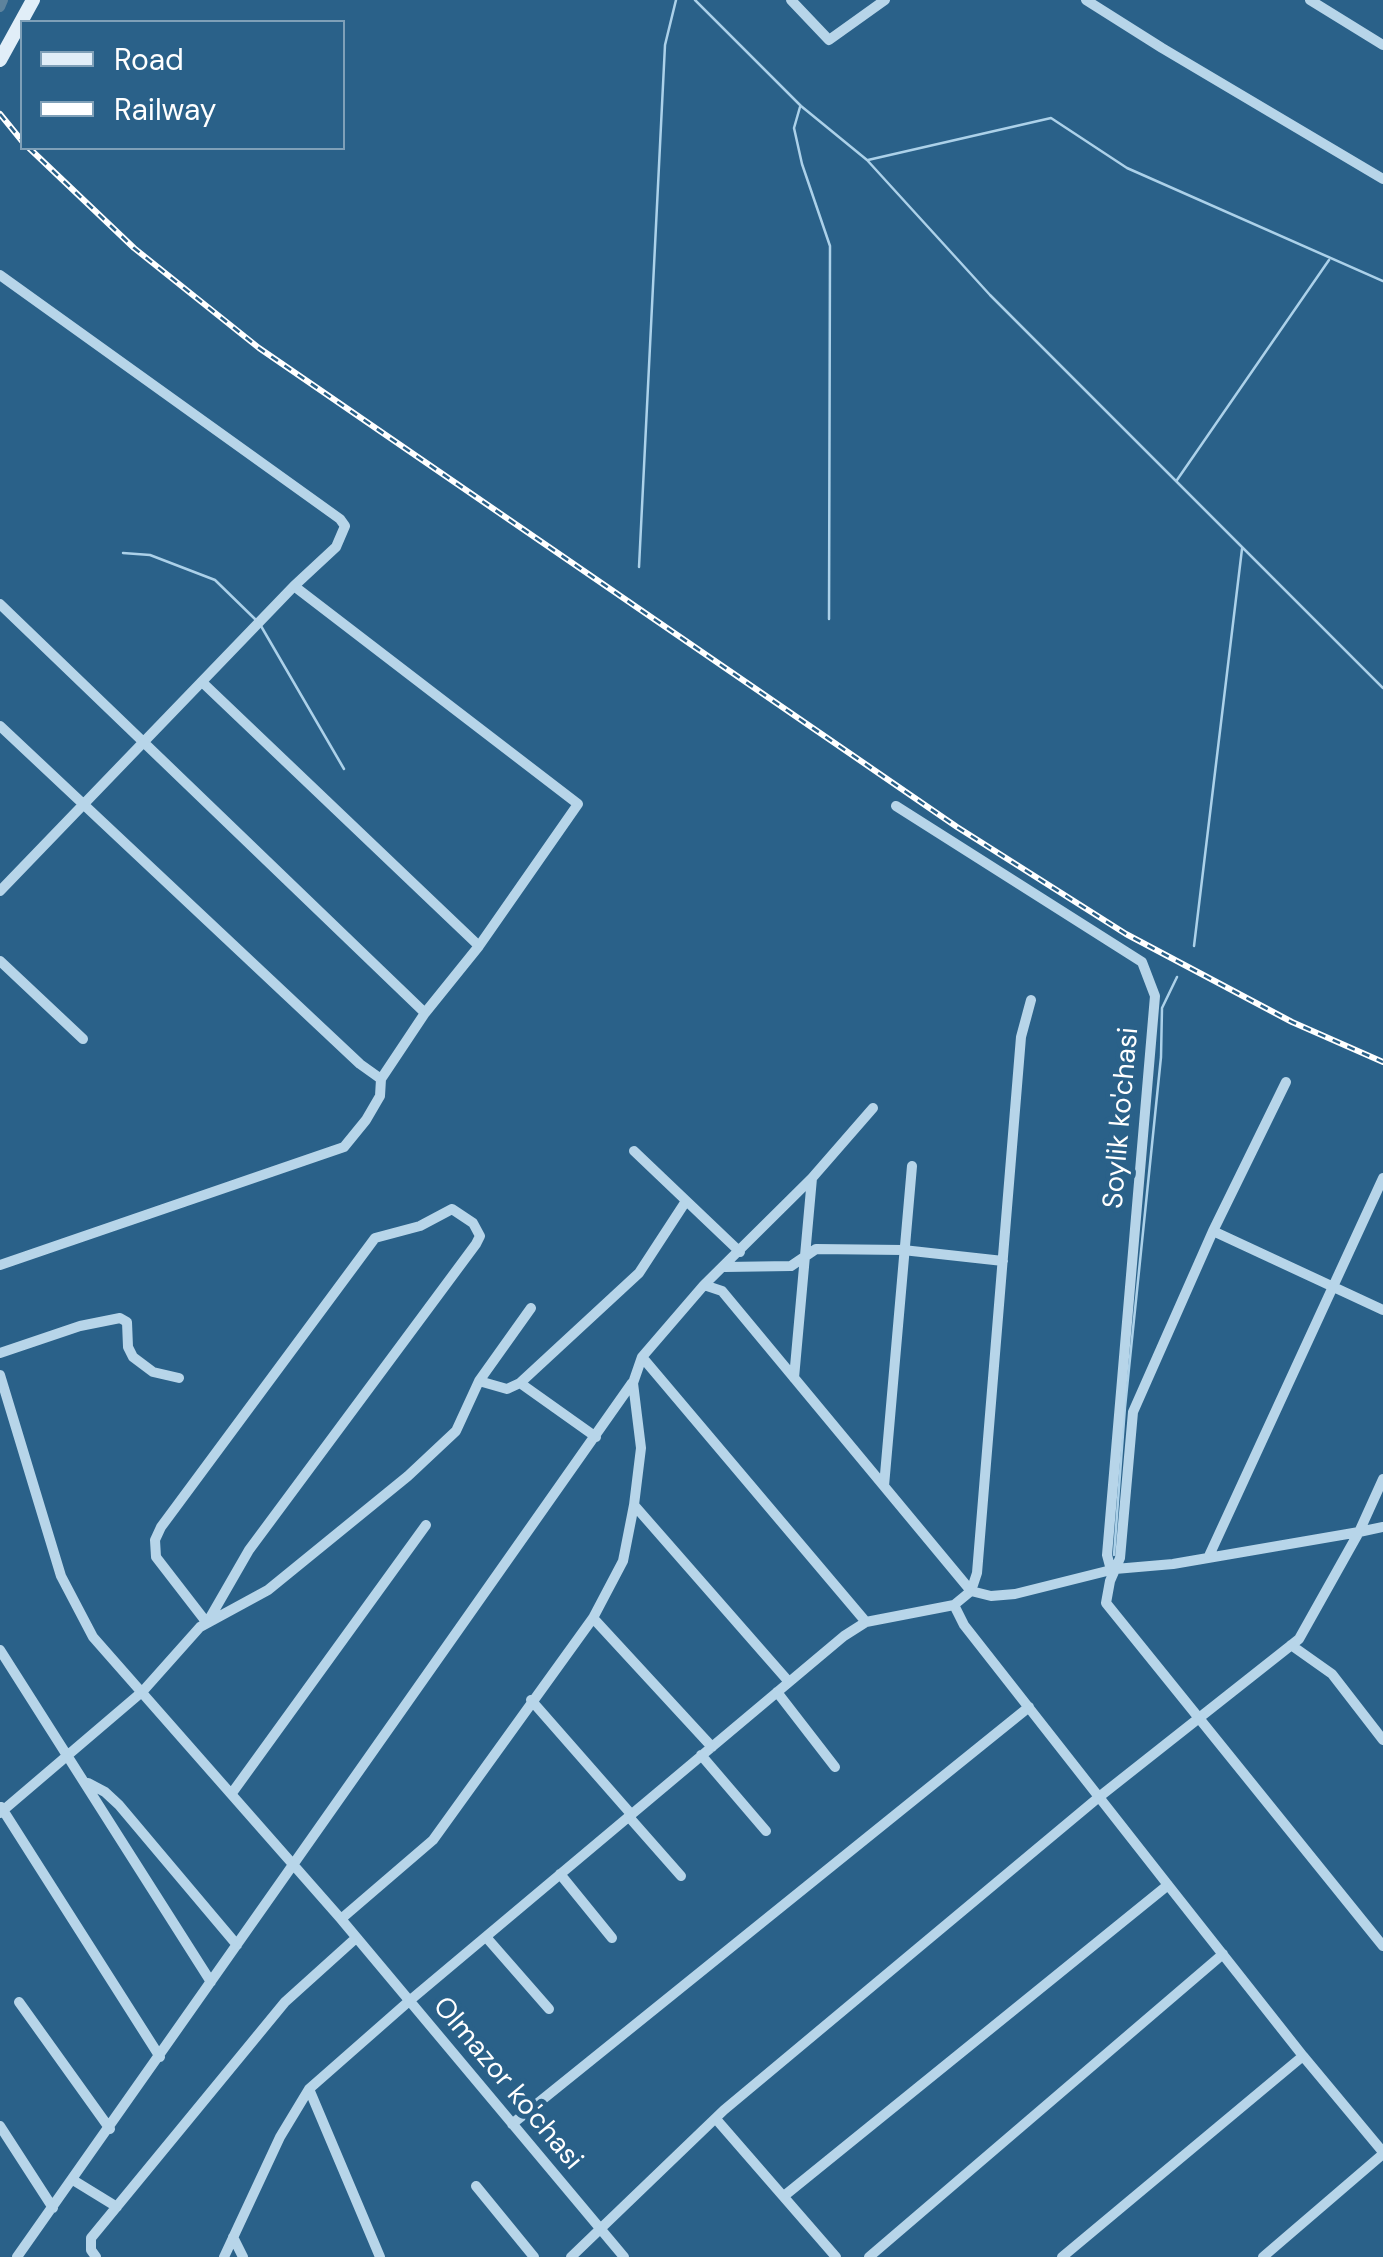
<!DOCTYPE html>
<html>
<head>
<meta charset="utf-8">
<style>
  body { margin:0 }
  #map { position:relative; width:1383px; height:2257px; overflow:hidden; background:#2a6189; font-family:"DM Sans",sans-serif }
  canvas { display:block }
  .legend { position:absolute; left:20px; top:20px; width:325px; height:130px; box-sizing:border-box; background:#2a6189; border:2px solid #7fa0b8; margin:0; padding:12px 18px; list-style:none; font-size:30px; color:#fff }
  .legend li { display:flex; align-items:center; gap:20px; height:50px }
  .legend b { width:50px; border:2px solid #7fa0b8 }
</style>
</head>
<body>
<div id="map">
<canvas width="1383" height="2257"></canvas>
<ul class="legend">
<li><b style="height:12px;background:#e1eef8"></b>Road</li>
<li><b style="height:12px;background:#fff"></b>Railway</li>
</ul>
</div>
<script>
const ctx = document.querySelector('canvas').getContext('2d');
ctx.lineJoin = 'round';
function toPath(rows) {
  const path = new Path2D();
  for (const r of rows) {
    path.moveTo(r[0], r[1]);
    for (let i = 2; i < r.length; i += 2) path.lineTo(r[i], r[i + 1]);
  }
  return path;
}
function stroke(path, color, width, dash) {
  ctx.strokeStyle = color;
  ctx.lineWidth = width;
  ctx.lineCap = dash ? 'butt' : 'round';
  ctx.setLineDash(dash || []);
  ctx.stroke(path);
}
function write(font, color, halo, rows, align = 'center') {
  ctx.font = font + ' "DM Sans",sans-serif';
  ctx.lineWidth = 10;
  ctx.setLineDash([]);
  ctx.textBaseline = 'middle';
  ctx.strokeStyle = halo;
  ctx.fillStyle = color;
  for (const [text, x, y, turn = 0] of rows) {
    ctx.save();
    ctx.translate(x, y);
    ctx.rotate((+turn || 0) * Math.PI / 180);
    ctx.textAlign = isNaN(turn) ? turn : align;
    if (halo) ctx.strokeText(text, 0, 0);
    ctx.fillText(text, 0, 0);
    ctx.restore();
  }
}
stroke(toPath([
  [695,0,801,106,867,160,990,295,1383,688],
  [800,107,794,128,802,164,830,246,829,619],
  [868,160,1051,118,1127,168,1383,281],
  [1177,480,1329,260],
  [123,553,150,555,215,580,256,620],
  [639,567,665,45,676,0],
  [261,626,344,769],
  [1194,946,1242,549],
  [1114,1555,1125,1407,1161,1057,1162,1008,1177,977]
]), '#acd1e9', 2.5);
stroke(toPath([
  [0,7,3,0]
]), '#5d839d', 10);
stroke(toPath([
  [791,0,829,40,885,0],
  [1086,0,1162,48,1383,179],
  [1310,0,1383,45],
  [0,275,340,519,345,526,336,547,294,586,0,891],
  [294,586,578,804,479,946,425,1013,381,1079],
  [0,604,425,1013],
  [202,682,479,946],
  [0,726,360,1064,381,1079,380,1096,366,1120,344,1147,0,1265],
  [896,806,1142,962,1155,996,1107,1555,1111,1570],
  [0,961,83,1039],
  [1286,1082,1213,1231,1133,1412,1120,1558,1110,1581,1106,1603,1383,1946],
  [634,1151,740,1252],
  [452,1209,473,1223,480,1236,476,1244,249,1550,207,1623,156,1557,155,1540,161,1527,375,1238,420,1226,452,1209],
  [1213,1231,1383,1310],
  [725,1267,791,1266,816,1249,903,1250,1003,1261],
  [704,1285,722,1291,971,1591,991,1596,1015,1594,1115,1569,1173,1564,1359,1532,1383,1479],
  [0,1353,80,1326,120,1318,127,1322,128,1347,133,1357,153,1372,179,1378],
  [642,1357,866,1622],
  [0,1375,61,1576,93,1637,341,1919],
  [794,1378,812,1178],
  [479,1381,507,1389,520,1383,639,1273,686,1201],
  [520,1383,596,1437],
  [884,1486,912,1166],
  [634,1505,789,1682],
  [1208,1558,1383,1178],
  [954,1605,964,1625,1168,1885,1303,2056,1383,2152],
  [593,1618,712,1747],
  [1291,1645,1332,1674,1383,1740],
  [0,1650,211,1982],
  [777,1692,835,1767],
  [531,1700,631,1814],
  [701,1755,766,1831],
  [88,1783,105,1792,119,1805,237,1945],
  [232,1793,426,1525],
  [1,1807,160,2057],
  [0,1813,143,1691,200,1627,268,1590,408,1476,456,1431,479,1381,531,1308],
  [629,1817,681,1876],
  [560,1874,612,1938],
  [486,1937,549,2009],
  [19,2002,110,2129],
  [309,2089,380,2257],
  [716,2119,836,2257],
  [512,2124,1029,1707],
  [0,2126,53,2208],
  [73,2180,117,2207],
  [476,2186,534,2257],
  [784,2196,1168,1885],
  [233,2237,243,2257],
  [17,2257,632,1383],
  [96,2257,91,2250,91,2238,285,2002,356,1938],
  [224,2257,280,2137,309,2089,408,2002,844,1636,866,1622,954,1605,971,1591,977,1573,1021,1037,1031,1000],
  [571,2257,724,2110,1099,1797,1299,1639,1359,1532,1383,1527],
  [624,2257,341,1919,433,1840,593,1618,623,1561,634,1505,641,1448,633,1383,642,1357,704,1285,812,1178,873,1108],
  [869,2257,1223,1954],
  [1062,2257,1303,2056],
  [1263,2257,1383,2154]
]), '#b7d5e9', 10);
stroke(toPath([
  [0,60,33,0]
]), '#e1eef8', 14);
const rail = toPath([
  [0,114,22,141],
  [29,148,134,248,259,348,957,827,1126,934,1292,1022,1383,1062]
]);
stroke(rail, '#fff', 6);
stroke(rail, '#2a6189', 2.5, [8]);
write('28px', '#fff', '#2a6189', [
  ["Soylik ko'chasi",1122,1118,-85],
  ["Olmazor ko'chasi",507,2084,50]
]);
</script>
</body>
</html>
